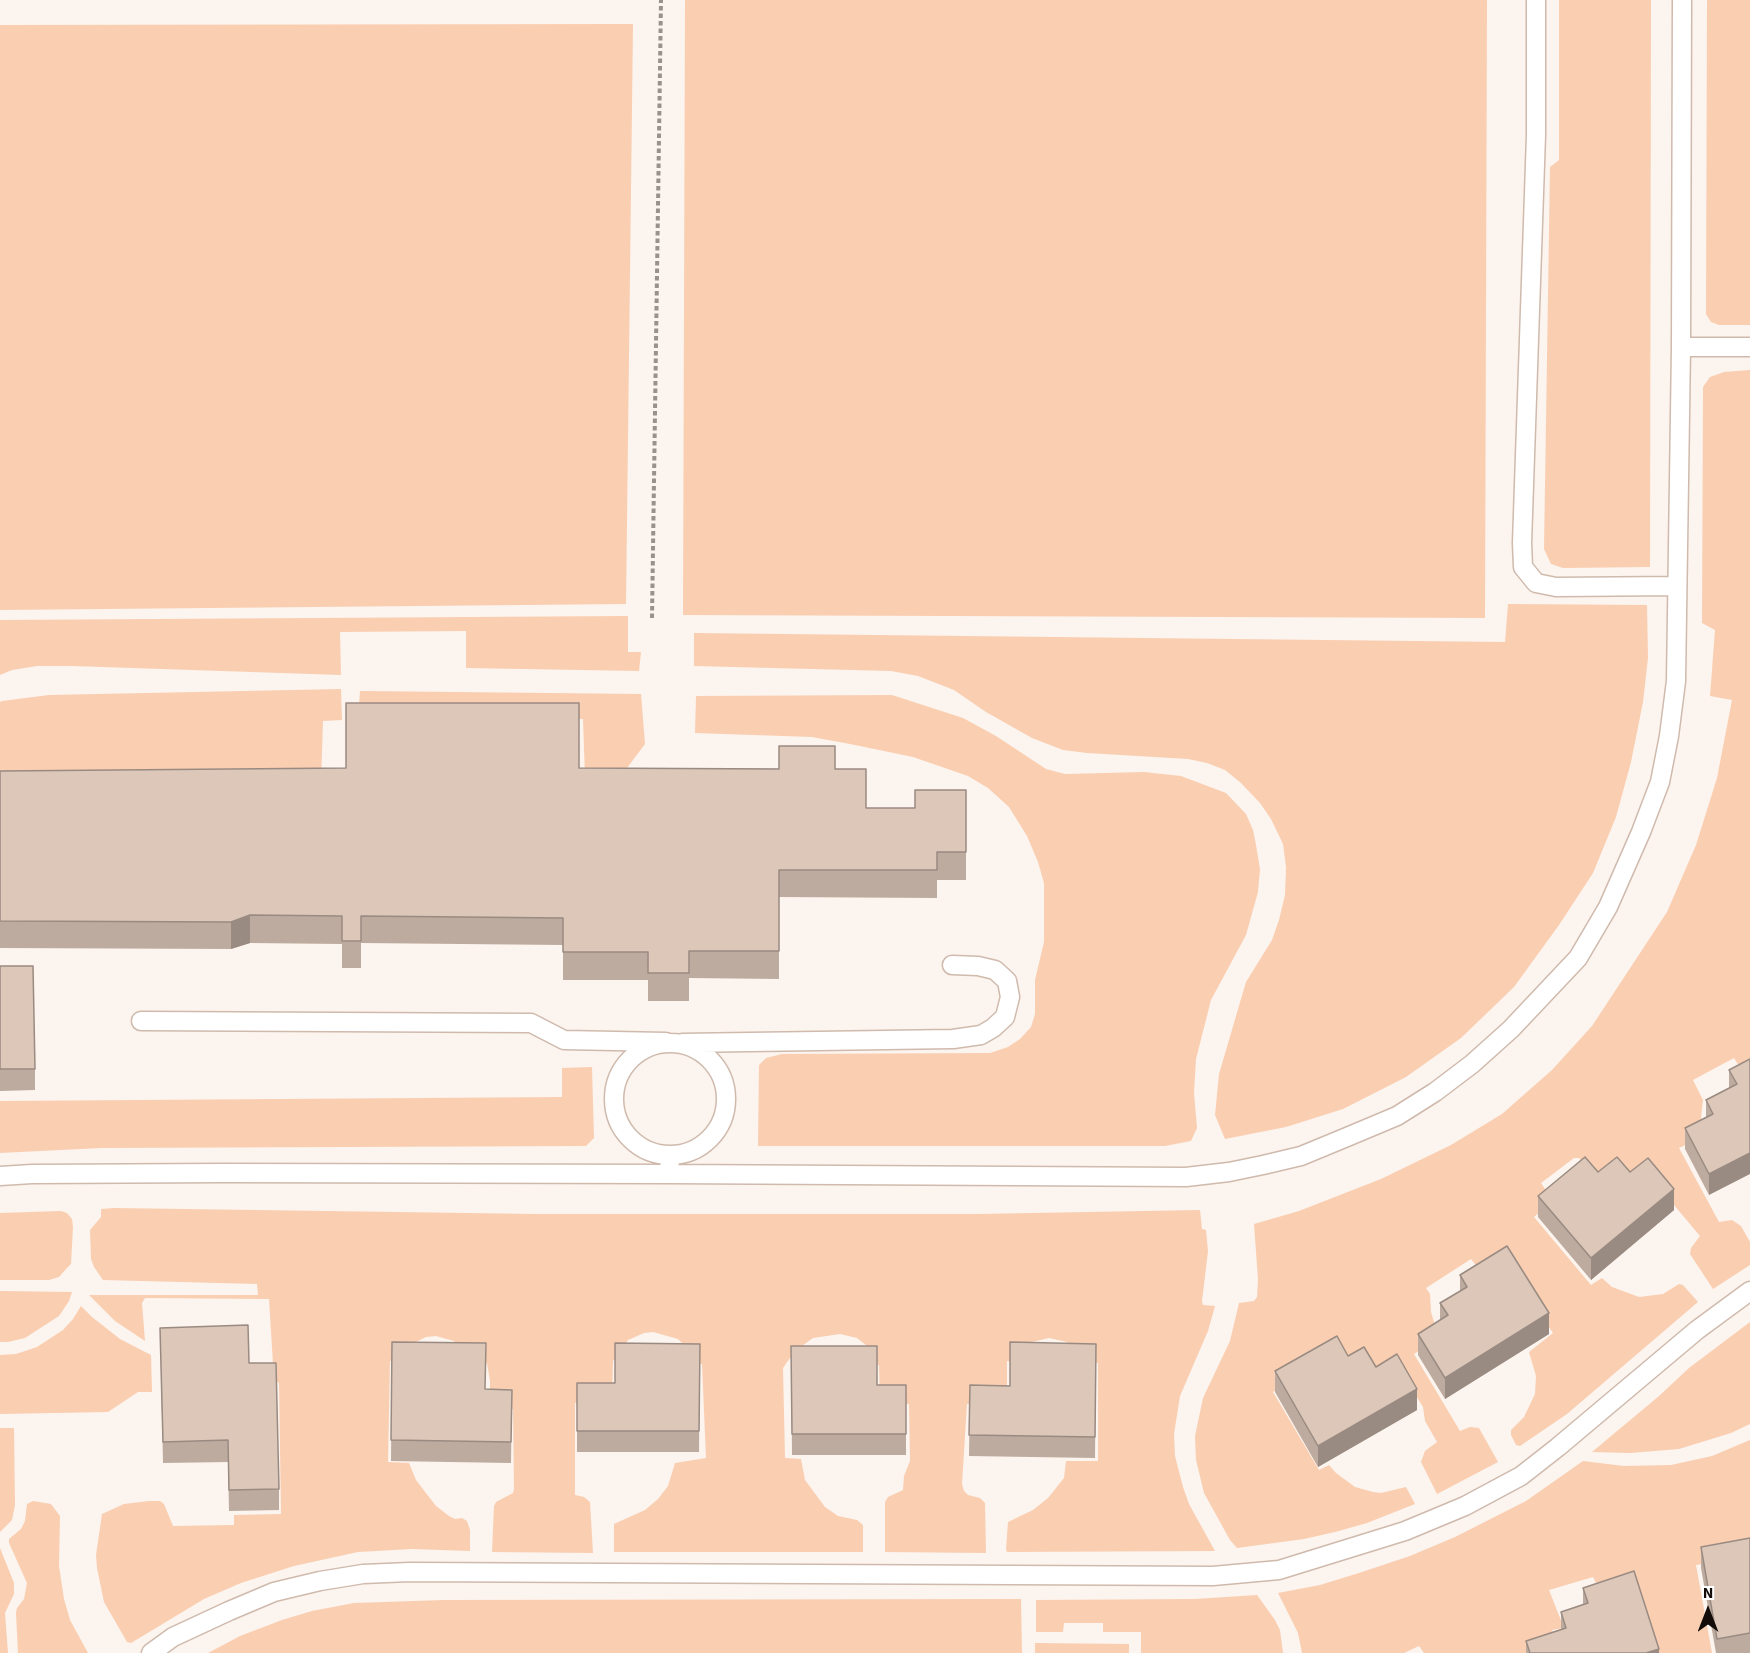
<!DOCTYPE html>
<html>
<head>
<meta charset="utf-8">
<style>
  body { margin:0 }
  #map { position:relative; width:1750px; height:1653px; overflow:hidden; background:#fcf4ee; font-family:"Source Sans 3",sans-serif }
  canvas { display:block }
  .north { position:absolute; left:1678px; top:1581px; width:60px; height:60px; -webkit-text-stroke:4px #fff; paint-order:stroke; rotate:0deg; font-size:16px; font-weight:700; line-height:24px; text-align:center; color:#130c08 }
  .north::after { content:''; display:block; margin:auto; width:21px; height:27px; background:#130c08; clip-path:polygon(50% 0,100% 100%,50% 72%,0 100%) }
</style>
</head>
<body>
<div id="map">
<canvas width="1750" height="1653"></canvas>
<div class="north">N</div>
</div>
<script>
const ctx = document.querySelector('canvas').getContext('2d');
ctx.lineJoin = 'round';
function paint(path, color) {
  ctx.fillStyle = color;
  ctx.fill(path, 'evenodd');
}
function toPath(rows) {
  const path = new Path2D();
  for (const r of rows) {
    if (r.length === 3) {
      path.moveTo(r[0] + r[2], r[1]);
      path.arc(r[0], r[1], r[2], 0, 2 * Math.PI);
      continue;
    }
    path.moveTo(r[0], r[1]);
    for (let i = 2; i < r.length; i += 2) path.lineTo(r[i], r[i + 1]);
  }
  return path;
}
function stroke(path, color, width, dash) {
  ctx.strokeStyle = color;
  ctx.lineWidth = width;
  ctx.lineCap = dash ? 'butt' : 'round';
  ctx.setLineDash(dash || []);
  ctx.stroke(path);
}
paint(toPath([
  [685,0,1487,0,1485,618,683,615],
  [1559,0,1651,0,1650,567,1563,568,1551,564,1544,549,1550,167,1559,160],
  [1707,0,1750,0,1750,325,1719,325,1711,322,1706,314],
  [633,24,626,604,0,610,0,25],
  [1750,370,1750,1078,1747,1079,1734,1058,1693,1080,1703,1100,1701,1118,1709,1134,1679,1148,1719,1222,1732,1220,1741,1226,1750,1242,1750,1265,1713,1289,1690,1254,1691,1248,1700,1236,1648,1174,1605,1184,1579,1158,1574,1158,1541,1183,1553,1201,1534,1217,1591,1285,1602,1278,1612,1287,1639,1297,1663,1294,1679,1284,1683,1285,1698,1302,1567,1414,1520,1446,1516,1445,1511,1435,1511,1430,1524,1417,1535,1394,1536,1376,1529,1352,1553,1333,1507,1264,1485,1277,1471,1259,1426,1288,1430,1294,1431,1312,1435,1325,1443,1336,1414,1354,1460,1431,1470,1427,1479,1428,1498,1462,1437,1494,1421,1462,1425,1451,1437,1442,1425,1421,1423,1407,1400,1370,1353,1370,1333,1338,1295,1359,1304,1373,1273,1392,1319,1470,1329,1465,1336,1473,1355,1487,1373,1492,1381,1493,1406,1487,1415,1504,1367,1523,1335,1532,1304,1539,1237,1548,1230,1540,1204,1493,1196,1460,1195,1436,1203,1398,1230,1341,1239,1303,1254,1301,1257,1297,1258,1280,1254,1224,1299,1211,1381,1179,1451,1145,1502,1114,1552,1070,1592,1026,1667,912,1696,845,1717,778,1732,700,1710,696,1715,630,1702,623,1703,387,1710,377,1724,372],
  [1508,604,1647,605,1648,658,1643,702,1631,762,1616,817,1593,873,1559,925,1514,987,1461,1038,1406,1077,1343,1109,1286,1127,1225,1139,1215,1115,1219,1074,1246,982,1272,940,1279,920,1285,895,1286,867,1283,844,1271,819,1260,803,1241,783,1225,770,1207,763,1188,759,1087,753,1063,750,1032,738,986,712,954,690,918,676,891,671,694,666,694,633,1505,642],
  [628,616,628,652,641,652,639,671,466,668,466,631,340,632,341,675,72,666,37,666,12,670,0,675,0,620],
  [341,689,342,720,323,721,321,783,0,779,0,702,2,701,49,695],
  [360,691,641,694,645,744,627,768,616,778,585,777,583,719,358,720],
  [892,695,963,718,996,736,1046,769,1065,774,1144,772,1181,776,1226,793,1246,814,1253,830,1256,845,1260,869,1258,892,1246,935,1211,1000,1196,1059,1194,1093,1197,1128,1191,1141,1165,1146,758,1146,759,1065,766,1058,782,1054,990,1053,1008,1047,1020,1039,1031,1027,1035,1014,1035,980,1044,942,1044,883,1038,862,1027,836,1009,807,988,788,968,776,913,757,850,744,812,737,695,733,696,696],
  [592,1067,594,1138,586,1146,101,1148,0,1153,0,1101,562,1097,562,1068],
  [114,1208,537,1214,977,1214,1200,1210,1202,1229,1206,1230,1208,1251,1202,1301,1203,1305,1215,1306,1208,1331,1180,1396,1174,1434,1175,1456,1183,1487,1189,1504,1215,1551,1007,1552,1006,1549,1008,1522,1033,1510,1048,1498,1064,1478,1066,1461,1098,1461,1098,1363,1078,1362,1072,1346,1067,1342,1049,1338,1032,1342,1025,1346,1018,1362,1007,1361,1007,1405,967,1404,962,1484,964,1491,968,1495,980,1498,985,1503,986,1553,885,1552,885,1502,888,1497,903,1490,904,1476,910,1461,909,1404,880,1403,879,1365,874,1365,867,1346,857,1338,840,1334,813,1338,795,1351,783,1368,785,1458,801,1459,805,1480,825,1507,838,1516,857,1520,863,1525,863,1552,614,1552,614,1524,645,1510,658,1499,668,1486,675,1463,706,1458,702,1364,693,1363,683,1344,678,1339,653,1332,644,1333,628,1340,613,1361,612,1402,575,1403,575,1495,584,1497,590,1502,593,1553,492,1552,494,1506,496,1502,513,1493,514,1489,513,1409,490,1408,490,1381,487,1363,465,1362,459,1347,454,1341,436,1336,426,1337,414,1343,404,1361,390,1361,388,1462,409,1463,416,1480,436,1506,449,1516,455,1519,462,1518,467,1521,470,1530,470,1551,412,1549,358,1552,294,1566,241,1583,204,1599,131,1643,127,1642,104,1602,97,1568,96,1555,102,1514,124,1504,149,1501,160,1501,164,1504,173,1526,234,1525,234,1515,281,1514,279,1383,274,1380,269,1299,145,1298,142,1303,145,1341,115,1321,89,1295,258,1295,257,1284,103,1280,94,1267,91,1259,90,1230,101,1217,101,1209],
  [61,1211,67,1213,72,1219,73,1227,71,1264,67,1268,59,1277,49,1280,0,1280,0,1213],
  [0,1291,72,1292,69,1301,59,1316,25,1338,8,1342,0,1342],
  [81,1306,92,1317,120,1339,151,1355,152,1392,138,1392,108,1412,0,1414,0,1355,16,1354,37,1347,63,1330,73,1319],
  [1750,1322,1750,1424,1731,1433,1679,1449,1630,1453,1592,1452,1659,1396,1689,1368],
  [0,1428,14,1428,15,1505,12,1520,0,1532],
  [1750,1440,1750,1546,1736,1559,1696,1565,1712,1653,1656,1653,1633,1590,1603,1597,1593,1577,1549,1590,1564,1628,1552,1630,1559,1648,1541,1653,1424,1653,1419,1646,1404,1653,1302,1653,1298,1633,1278,1593,1320,1585,1362,1572,1410,1556,1455,1537,1526,1501,1583,1461,1624,1466,1671,1465,1712,1456],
  [33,1501,51,1504,60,1516,59,1566,64,1599,70,1620,88,1653,18,1653,16,1613,17,1608,24,1599,27,1583,9,1543,9,1539,21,1529,25,1521,27,1504],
  [0,1548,14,1583,14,1594,5,1613,8,1653,0,1653],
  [1257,1595,1275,1620,1280,1630,1283,1653,1141,1653,1141,1632,1103,1632,1103,1623,1064,1623,1063,1632,1036,1632,1036,1600,1195,1599],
  [1021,1599,1022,1653,208,1653,240,1636,282,1620,312,1611,354,1603,444,1600],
  [1035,1643,1129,1644,1129,1653,1035,1653]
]), '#faceb1');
const lane = toPath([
  [1536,0,1536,135,1522,543,1523,567,1536,583,1556,587,1677,586],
  [1681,347,1750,347],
  [141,1021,531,1023,564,1040,666,1042],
  [670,1099,56],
  [682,1043,953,1039,981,1035,993,1028,1005,1017,1010,997,1007,981,995,970,978,966,952,965],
  [669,1174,1186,1177,1229,1172,1263,1165,1301,1156,1347,1137,1397,1116,1435,1092,1472,1064,1511,1029,1578,958,1608,907,1641,832,1660,782,1669,736,1676,681,1681,347,1682,0],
  [0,1176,32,1174,224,1173,669,1174,670,1155],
  [151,1653,173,1637,229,1611,274,1592,320,1581,363,1574,410,1572,1213,1576,1279,1570,1405,1531,1465,1506,1521,1476,1558,1447,1697,1330,1750,1291]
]);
stroke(lane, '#cfbaad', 21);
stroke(toPath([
  [652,618,661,0]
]), '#98918c', 4, [4.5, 3]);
stroke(lane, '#fff', 18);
paint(toPath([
  [579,768,835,769,866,808,915,808,966,790,966,880,937,880,937,898,779,897,779,979,689,978,689,1001,648,1001,648,980,563,980,563,945,361,943,361,968,342,968,342,944,250,943,231,949,0,948,0,771],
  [0,966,35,1069,35,1090,0,1091],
  [1750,1059,1709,1195,1685,1149,1685,1128,1706,1117,1706,1100,1729,1088,1729,1070],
  [1598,1172,1630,1172,1674,1210,1591,1280,1538,1217,1538,1196],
  [1460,1275,1549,1334,1445,1399,1418,1355,1418,1334,1440,1320,1440,1303,1460,1291],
  [160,1328,249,1363,279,1489,279,1510,229,1511,228,1462,163,1463],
  [392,1342,485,1389,512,1390,511,1463,391,1461],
  [700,1344,699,1452,577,1452,577,1383,615,1383],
  [1096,1344,1095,1458,969,1456,970,1385,1010,1386],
  [791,1346,877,1385,906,1385,906,1455,792,1455],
  [1348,1356,1376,1367,1417,1410,1318,1467,1275,1392,1275,1371],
  [1750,1538,1750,1653,1716,1653,1701,1568,1701,1547],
  [1583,1588,1659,1653,1526,1653,1526,1641,1561,1629,1561,1612,1583,1604]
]), '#bdab9f');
paint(toPath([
  [250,915,250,943,231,949,231,922],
  [1750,1153,1750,1174,1709,1195,1709,1174],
  [1674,1189,1674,1210,1591,1280,1591,1258],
  [1549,1313,1549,1334,1445,1399,1445,1378],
  [1417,1389,1417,1410,1318,1467,1318,1446],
  [1659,1649,1659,1653,1646,1653]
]), '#9a8b82');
const building = toPath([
  [346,703,579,703,579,768,779,769,779,746,835,746,835,769,866,769,866,808,915,808,915,790,966,790,966,852,937,852,937,870,779,870,779,951,689,951,689,973,648,973,648,952,563,952,563,918,361,916,361,941,342,941,342,916,250,915,231,922,0,921,0,771,346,768,346,703],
  [0,966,33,966,35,1069,0,1069,0,966],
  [1750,1059,1750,1153,1709,1174,1685,1128,1713,1114,1706,1100,1737,1084,1729,1070,1750,1059],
  [1585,1157,1598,1172,1617,1157,1630,1172,1648,1158,1674,1189,1591,1258,1538,1196,1585,1157],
  [1507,1246,1549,1313,1445,1378,1418,1334,1448,1315,1440,1303,1467,1287,1460,1275,1507,1246],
  [248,1325,249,1363,276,1363,279,1489,229,1490,228,1440,163,1442,160,1328,248,1325],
  [1337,1336,1348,1356,1364,1347,1376,1367,1397,1354,1417,1389,1318,1446,1275,1371,1337,1336],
  [392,1342,486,1343,485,1389,512,1390,511,1442,391,1440,392,1342],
  [1010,1342,1096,1344,1095,1437,969,1435,970,1385,1010,1386,1010,1342],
  [615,1343,700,1344,699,1431,577,1431,577,1383,615,1383,615,1343],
  [791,1346,877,1346,877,1385,906,1385,906,1434,792,1434,791,1346],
  [1750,1538,1750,1633,1717,1639,1701,1547,1750,1538],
  [1634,1571,1659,1649,1646,1653,1530,1653,1526,1641,1566,1628,1561,1612,1588,1603,1583,1588,1634,1571]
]);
paint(building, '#dcc7b9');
stroke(building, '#9a8b82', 1.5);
</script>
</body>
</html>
